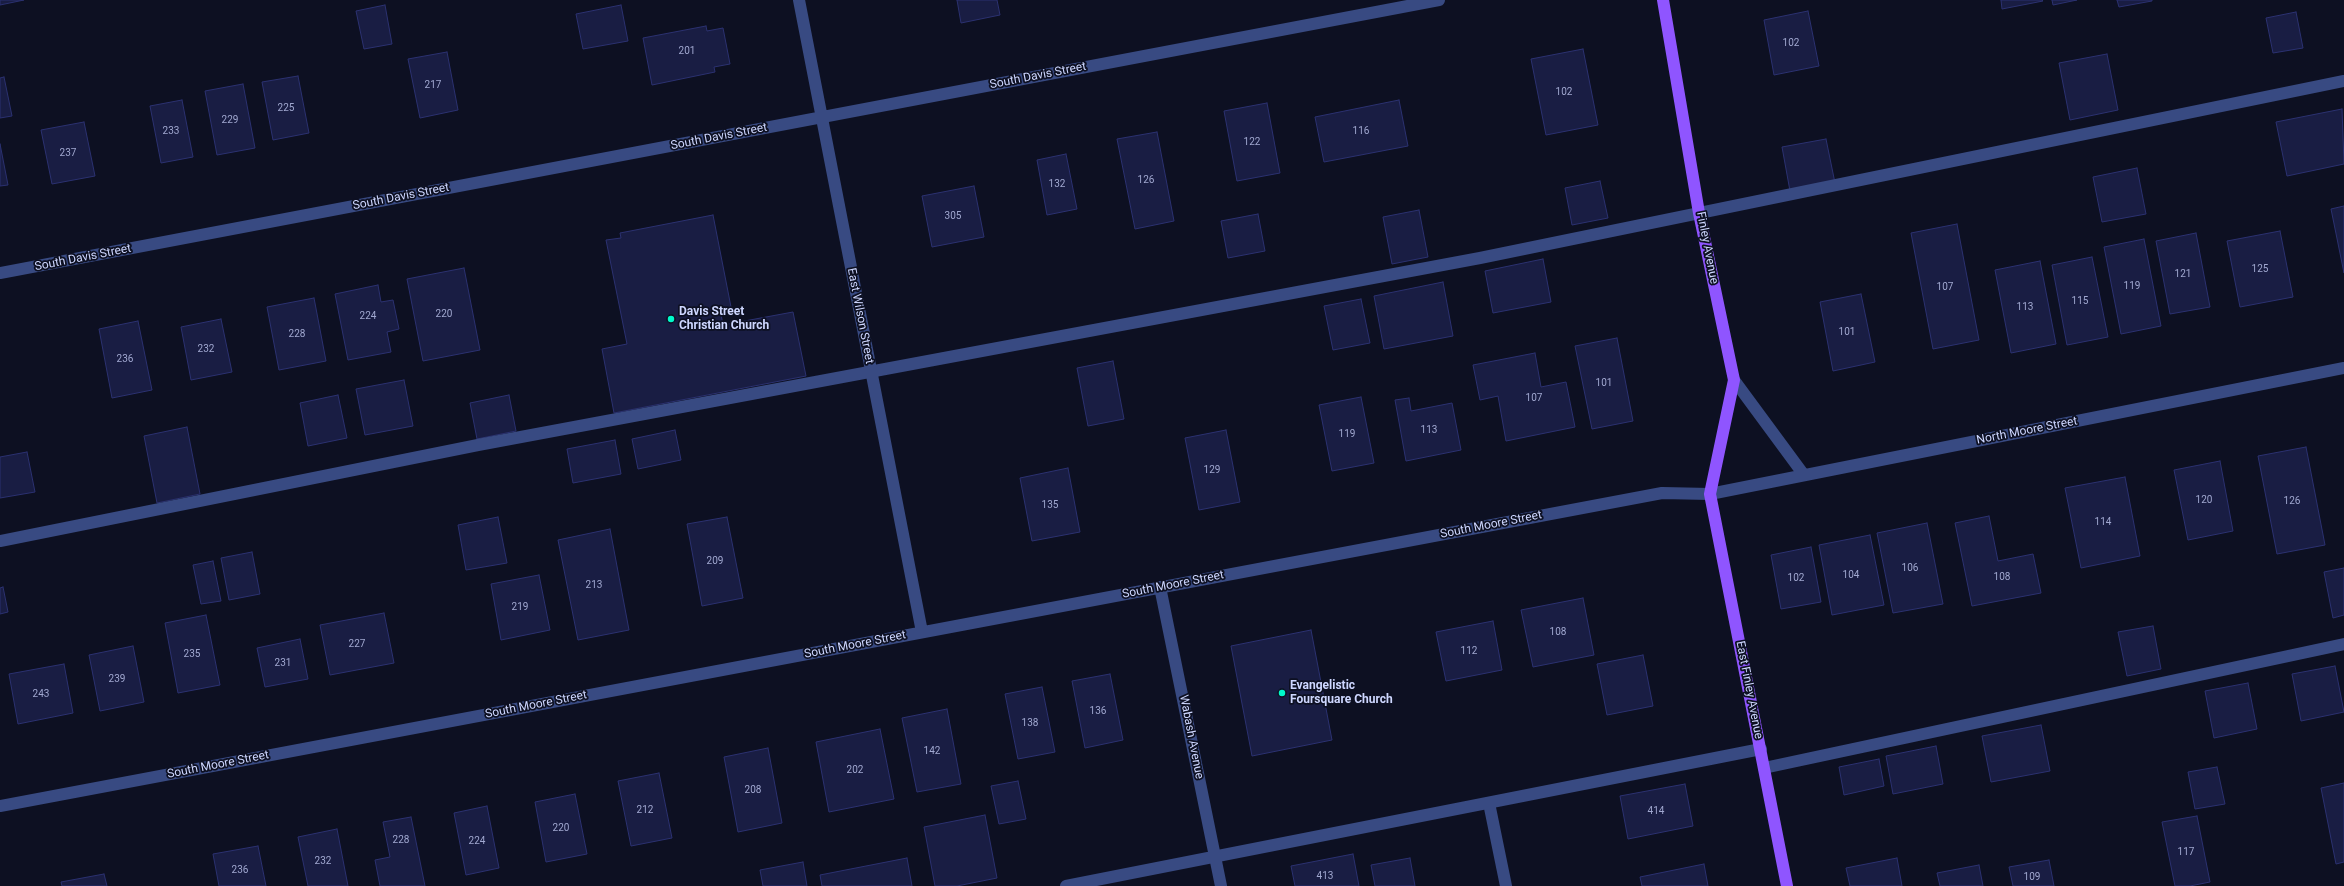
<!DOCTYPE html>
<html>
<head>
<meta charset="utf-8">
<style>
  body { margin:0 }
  canvas { display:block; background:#0d1022 }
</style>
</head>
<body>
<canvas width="2344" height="886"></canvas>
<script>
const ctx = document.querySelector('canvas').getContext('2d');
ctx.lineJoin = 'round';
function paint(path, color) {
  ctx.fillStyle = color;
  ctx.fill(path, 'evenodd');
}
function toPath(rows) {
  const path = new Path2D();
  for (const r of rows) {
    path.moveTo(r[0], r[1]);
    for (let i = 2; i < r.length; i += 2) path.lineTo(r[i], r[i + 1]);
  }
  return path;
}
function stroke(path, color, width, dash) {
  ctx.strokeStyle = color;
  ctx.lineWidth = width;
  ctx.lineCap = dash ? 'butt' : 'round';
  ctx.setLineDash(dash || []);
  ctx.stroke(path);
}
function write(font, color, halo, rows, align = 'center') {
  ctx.font = font + ' Roboto,sans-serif';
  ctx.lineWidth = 3.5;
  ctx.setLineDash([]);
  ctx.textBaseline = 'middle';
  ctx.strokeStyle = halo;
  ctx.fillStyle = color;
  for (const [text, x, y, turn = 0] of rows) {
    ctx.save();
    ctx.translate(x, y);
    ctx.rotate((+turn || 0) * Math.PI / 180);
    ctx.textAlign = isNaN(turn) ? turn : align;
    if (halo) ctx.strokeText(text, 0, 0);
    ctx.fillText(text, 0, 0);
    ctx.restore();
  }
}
const building = toPath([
  [0,0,24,0,0,5,0,0],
  [957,0,997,0,1000,15,961,23,957,0],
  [2001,0,2042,0,2043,1,2002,9,2001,0],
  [2052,0,2077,0,2053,5,2052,0],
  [2117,0,2152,0,2152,1,2119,7,2117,0],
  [385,5,392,44,364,49,356,11,385,5],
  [621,5,628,41,583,49,576,14,621,5],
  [1808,11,1819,66,1774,75,1764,20,1808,11],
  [2296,12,2303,48,2273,53,2266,18,2296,12],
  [706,26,707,31,723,28,730,64,714,67,715,72,652,85,643,38,706,26],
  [1583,49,1598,125,1546,135,1531,59,1583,49],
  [447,52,458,110,420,118,408,59,447,52],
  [2107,54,2118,110,2070,120,2059,63,2107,54],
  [298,76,309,133,273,140,262,82,298,76],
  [4,77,12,116,0,118,0,78,4,77],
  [243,84,255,148,217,155,205,91,243,84],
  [182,100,193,157,161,163,150,106,182,100],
  [1399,100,1408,146,1324,162,1315,117,1399,100],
  [1267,103,1280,173,1237,181,1224,111,1267,103],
  [2342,109,2344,164,2287,176,2276,122,2342,109],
  [84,122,95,176,52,184,41,130,84,122],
  [1157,132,1174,221,1135,229,1117,139,1157,132],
  [1826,139,1835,183,1790,191,1782,147,1826,139],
  [0,144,8,185,0,186,0,144],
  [1066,154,1077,209,1047,215,1037,160,1066,154],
  [2137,168,2146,214,2102,222,2093,177,2137,168],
  [1600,181,1608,218,1572,225,1565,188,1600,181],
  [974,186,984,237,932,247,922,196,974,186],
  [2344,206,2344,273,2331,209,2344,206],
  [1419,210,1428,257,1392,264,1383,217,1419,210],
  [1258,214,1265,251,1228,258,1221,221,1258,214],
  [713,215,731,307,720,309,723,325,793,312,806,376,614,413,602,349,627,344,606,240,621,238,620,233,713,215],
  [1957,224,1979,340,1933,349,1911,233,1957,224],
  [2280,231,2293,297,2240,307,2227,241,2280,231],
  [2196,233,2210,307,2170,314,2156,241,2196,233],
  [2144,239,2161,326,2121,334,2104,247,2144,239],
  [2092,257,2108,337,2067,345,2052,265,2092,257],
  [1543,259,1551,302,1493,313,1485,271,1543,259],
  [2040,261,2056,344,2011,353,1995,270,2040,261],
  [464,268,480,350,423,361,407,279,464,268],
  [1443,282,1453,336,1384,349,1374,296,1443,282],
  [378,285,381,302,393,300,399,329,387,332,391,352,348,360,335,294,378,285],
  [1861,294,1875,362,1833,371,1820,302,1861,294],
  [314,298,326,361,279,370,267,307,314,298],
  [1361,299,1370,343,1333,350,1324,306,1361,299],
  [221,319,232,372,191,380,181,327,221,319],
  [138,321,152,390,112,398,99,329,138,321],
  [1617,338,1633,421,1592,429,1575,346,1617,338],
  [1535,353,1541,387,1566,382,1575,427,1506,441,1498,396,1480,400,1473,365,1535,353],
  [1113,361,1124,419,1088,426,1077,368,1113,361],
  [404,380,413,426,365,435,356,389,404,380],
  [338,395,347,438,308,446,300,403,338,395],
  [509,395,516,431,477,439,470,403,509,395],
  [1361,397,1374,463,1332,471,1319,405,1361,397],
  [1409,398,1411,411,1452,403,1461,450,1406,461,1395,400,1409,398],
  [187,427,200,494,157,503,144,436,187,427],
  [675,430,681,460,638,469,632,439,675,430],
  [1226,430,1240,502,1199,510,1185,438,1226,430],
  [615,440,621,474,573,483,567,449,615,440],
  [2306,447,2325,545,2277,554,2258,456,2306,447],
  [27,452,35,492,0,498,0,457,27,452],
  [2220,461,2233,531,2188,540,2174,470,2220,461],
  [1068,468,1080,532,1032,541,1020,478,1068,468],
  [2125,477,2140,556,2081,568,2065,488,2125,477],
  [1989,516,1998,561,2033,554,2041,593,1972,606,1955,523,1989,516],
  [498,517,507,563,466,570,458,525,498,517],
  [727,517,743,598,702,606,687,524,727,517],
  [1927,523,1943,604,1893,613,1877,533,1927,523],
  [610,529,629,630,578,640,558,540,610,529],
  [1870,535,1884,605,1832,615,1819,545,1870,535],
  [1811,547,1821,602,1781,609,1771,555,1811,547],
  [252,552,260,594,229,600,221,558,252,552],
  [213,561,221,601,201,604,193,565,213,561],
  [2344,568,2344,615,2333,618,2324,572,2344,568],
  [539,575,550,630,501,640,491,584,539,575],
  [3,587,8,612,0,614,0,588,3,587],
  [1583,598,1594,655,1533,667,1521,610,1583,598],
  [384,613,394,663,330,675,320,625,384,613],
  [206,615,220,685,178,693,165,623,206,615],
  [1493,621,1502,670,1446,681,1436,632,1493,621],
  [2153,626,2161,669,2127,676,2118,632,2153,626],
  [1311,630,1332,740,1252,756,1231,646,1311,630],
  [300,639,308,679,265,687,257,648,300,639],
  [133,646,144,702,100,711,89,655,133,646],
  [1643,655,1653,706,1607,715,1597,664,1643,655],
  [64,664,73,713,18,724,9,674,64,664],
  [2335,666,2344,712,2301,721,2292,674,2335,666],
  [1110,674,1123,740,1085,748,1072,681,1110,674],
  [2248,683,2257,729,2214,738,2205,691,2248,683],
  [1042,687,1055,752,1018,759,1005,694,1042,687],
  [947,709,961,784,917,792,902,718,947,709],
  [2041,725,2050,771,1991,782,1982,736,2041,725],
  [880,729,894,799,829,812,816,742,880,729],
  [1936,746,1943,784,1893,794,1886,756,1936,746],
  [768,748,782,823,738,832,724,757,768,748],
  [1879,759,1884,786,1844,795,1839,767,1879,759],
  [2217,767,2225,804,2195,809,2188,772,2217,767],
  [659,773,672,838,631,846,618,781,659,773],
  [1018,781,1026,819,999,824,991,786,1018,781],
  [2344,783,2344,862,2336,864,2321,788,2344,783],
  [1685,784,1693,826,1628,839,1620,796,1685,784],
  [575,794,587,854,546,862,535,802,575,794],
  [487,806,499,868,466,875,454,813,487,806],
  [985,815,997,878,957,886,935,886,924,827,985,815],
  [2197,816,2210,882,2190,886,2175,886,2162,822,2197,816],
  [411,817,425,886,380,886,375,860,390,857,383,822,411,817],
  [337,829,348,886,308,886,298,837,337,829],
  [258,846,266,886,219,886,213,854,258,846],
  [1353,854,1359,886,1295,886,1291,866,1353,854],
  [907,858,912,886,822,886,820,875,907,858],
  [1410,858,1415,886,1375,886,1371,865,1410,858],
  [1897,858,1902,886,1850,886,1846,868,1897,858],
  [2049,860,2054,886,2013,886,2009,867,2049,860],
  [803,862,807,886,763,886,760,870,803,862],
  [1704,864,1708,886,1642,886,1640,877,1704,864],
  [1979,865,1983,886,1940,886,1937,873,1979,865],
  [104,874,107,886,62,886,61,882,104,874]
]);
paint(building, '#191d43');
stroke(building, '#2b3170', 1);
stroke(toPath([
  [799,0,922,632],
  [0,273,1439,0],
  [1734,380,1804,475],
  [0,541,478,445,1480,258,2344,81],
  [1160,587,1221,886],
  [1764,768,2344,644],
  [1489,803,1506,886],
  [0,806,1662,493,1710,494,2344,368],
  [1066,886,1761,749]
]), '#384a82', 12);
stroke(toPath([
  [1663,0,1699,213,1734,380,1710,494,1787,886]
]), '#8f55ff', 12);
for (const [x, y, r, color] of [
  [671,319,4,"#00f9cb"],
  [1282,693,4,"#00f9cb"]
]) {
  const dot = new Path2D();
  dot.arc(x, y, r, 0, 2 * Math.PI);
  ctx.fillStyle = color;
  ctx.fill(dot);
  stroke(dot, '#0d1022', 1.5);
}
write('10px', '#a1a8d0', null, [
  ["102",1791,43],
  ["201",687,51],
  ["217",433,85],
  ["102",1564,92],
  ["225",286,108],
  ["229",230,120],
  ["233",171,131],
  ["116",1361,131],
  ["122",1252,142],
  ["237",68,153],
  ["126",1146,180],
  ["132",1057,184],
  ["305",953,216],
  ["125",2260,269],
  ["121",2183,274],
  ["119",2132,286],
  ["107",1945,287],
  ["115",2080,301],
  ["113",2025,307],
  ["220",444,314],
  ["224",368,316],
  ["101",1847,332],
  ["228",297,334],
  ["232",206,349],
  ["236",125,359],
  ["101",1604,383],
  ["107",1534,398],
  ["113",1429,430],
  ["119",1347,434],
  ["129",1212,470],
  ["120",2204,500],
  ["126",2292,501],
  ["135",1050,505],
  ["114",2103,522],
  ["209",715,561],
  ["106",1910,568],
  ["104",1851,575],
  ["108",2002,577],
  ["102",1796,578],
  ["213",594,585],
  ["219",520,607],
  ["108",1558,632],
  ["227",357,644],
  ["112",1469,651],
  ["235",192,654],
  ["231",283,663],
  ["239",117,679],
  ["243",41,694],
  ["136",1098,711],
  ["138",1030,723],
  ["142",932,751],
  ["202",855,770],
  ["208",753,790],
  ["212",645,810],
  ["414",1656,811],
  ["220",561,828],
  ["228",401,840],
  ["224",477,841],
  ["117",2186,852],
  ["232",323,861],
  ["236",240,870],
  ["413",1325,876],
  ["109",2032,877]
]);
write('12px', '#ced7ff', '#0d1022', [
  ["South Davis Street",1038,76,-11],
  ["South Davis Street",719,137,-11],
  ["South Davis Street",401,197,-11],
  ["Finley Avenue",1707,248,79],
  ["South Davis Street",83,258,-11],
  ["East Wilson Street",860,316,79],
  ["North Moore Street",2027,431,-11],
  ["South Moore Street",1491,525,-11],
  ["South Moore Street",1173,585,-11],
  ["South Moore Street",855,645,-11],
  ["East Finley Avenue",1749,690,79],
  ["South Moore Street",536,705,-11],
  ["Wabash Avenue",1191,737,79],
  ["South Moore Street",218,765,-11]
]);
write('bold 12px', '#ced7ff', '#0d1022', [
  ["Davis Street",679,312],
  ["Christian Church",679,326],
  ["Evangelistic",1290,686],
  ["Foursquare Church",1290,700]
], 'left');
</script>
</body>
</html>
